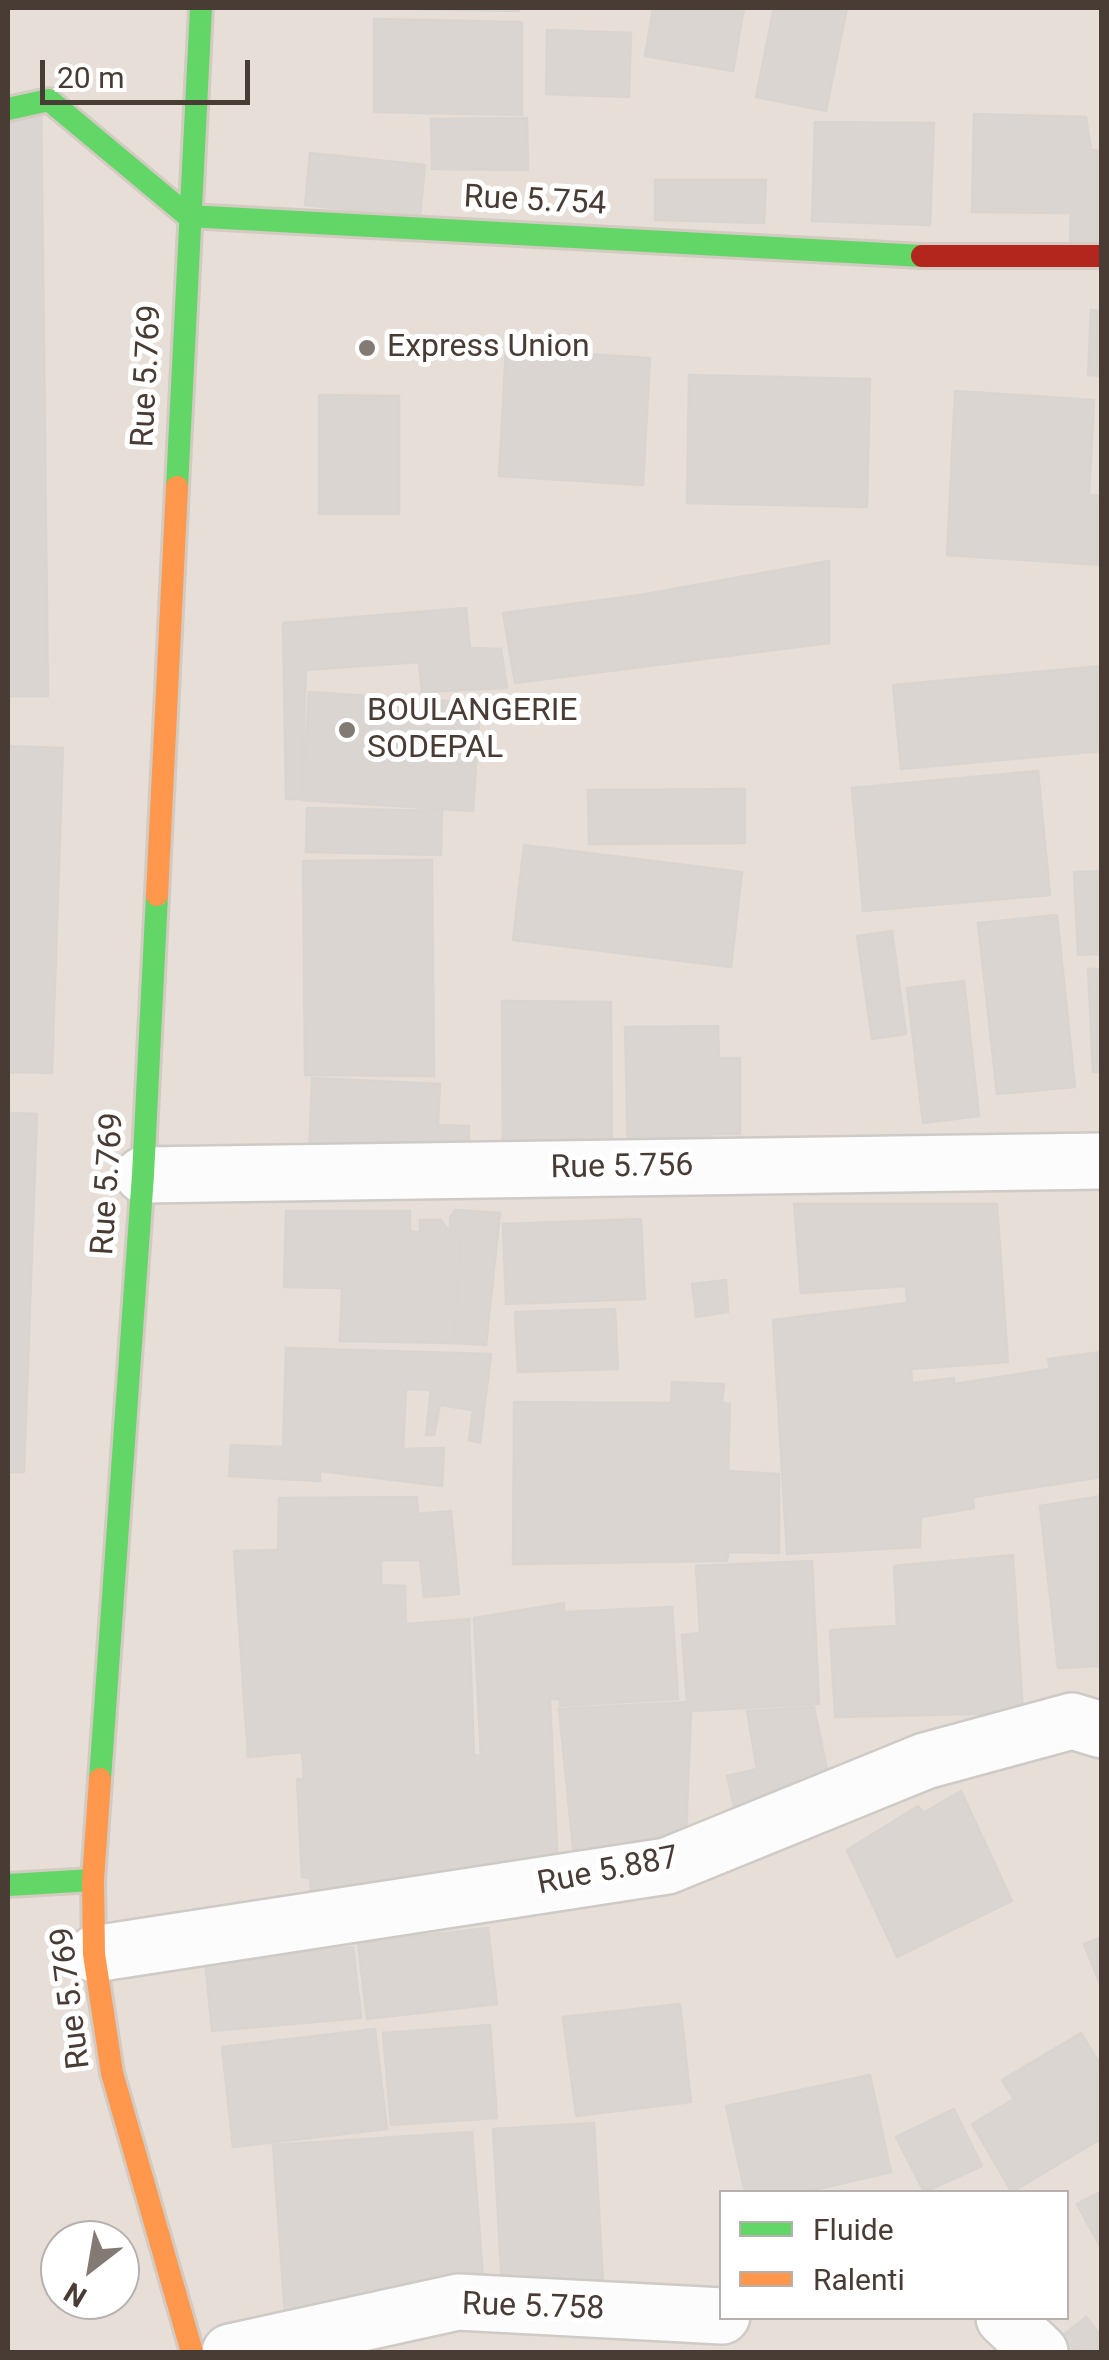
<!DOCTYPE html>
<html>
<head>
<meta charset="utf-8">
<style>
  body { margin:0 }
  #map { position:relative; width:1109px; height:2360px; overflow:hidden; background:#f2eeea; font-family:Roboto,sans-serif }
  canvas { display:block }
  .frame { position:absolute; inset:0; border:10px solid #493c35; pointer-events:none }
  .legend { position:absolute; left:719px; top:2190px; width:350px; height:130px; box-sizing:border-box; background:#fff; border:2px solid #b6b1ae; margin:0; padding:12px 18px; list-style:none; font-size:30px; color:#493c35 }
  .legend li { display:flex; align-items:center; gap:20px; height:50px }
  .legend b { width:50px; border:2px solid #b6b1ae }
  .north { position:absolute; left:40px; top:2220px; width:100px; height:100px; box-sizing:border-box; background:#fff; border:2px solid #b6b1ae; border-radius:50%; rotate:211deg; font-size:28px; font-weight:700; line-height:40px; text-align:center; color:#493c35 }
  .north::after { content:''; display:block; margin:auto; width:35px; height:45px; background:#847a74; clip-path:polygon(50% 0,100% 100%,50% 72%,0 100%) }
  .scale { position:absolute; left:40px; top:60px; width:210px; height:45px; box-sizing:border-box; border:5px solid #493c35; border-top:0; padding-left:12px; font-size:30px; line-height:35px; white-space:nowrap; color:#493c35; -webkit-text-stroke:8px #fff; paint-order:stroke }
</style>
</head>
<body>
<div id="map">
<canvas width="1109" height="2360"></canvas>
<div class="frame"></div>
<ul class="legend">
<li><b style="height:12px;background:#63d668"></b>Fluide</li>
<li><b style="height:12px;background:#ff974d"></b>Ralenti</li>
</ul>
<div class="north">N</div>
<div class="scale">20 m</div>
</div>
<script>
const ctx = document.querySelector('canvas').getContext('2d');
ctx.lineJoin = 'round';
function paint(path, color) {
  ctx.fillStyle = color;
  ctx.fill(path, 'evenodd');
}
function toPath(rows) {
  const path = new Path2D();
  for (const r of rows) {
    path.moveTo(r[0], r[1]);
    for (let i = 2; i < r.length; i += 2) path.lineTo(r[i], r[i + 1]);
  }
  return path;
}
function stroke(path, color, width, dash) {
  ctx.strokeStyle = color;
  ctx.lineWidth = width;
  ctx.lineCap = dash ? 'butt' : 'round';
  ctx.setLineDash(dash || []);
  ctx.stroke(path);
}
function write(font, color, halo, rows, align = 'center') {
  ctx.font = font + ' Roboto,sans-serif';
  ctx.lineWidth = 10;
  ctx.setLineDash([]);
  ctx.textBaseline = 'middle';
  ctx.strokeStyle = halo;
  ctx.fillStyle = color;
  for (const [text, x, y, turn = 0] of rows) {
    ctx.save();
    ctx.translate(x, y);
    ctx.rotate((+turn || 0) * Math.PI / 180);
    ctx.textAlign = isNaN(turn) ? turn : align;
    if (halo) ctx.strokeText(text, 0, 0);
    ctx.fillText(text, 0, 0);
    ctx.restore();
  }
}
paint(toPath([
  [8,8,1101,8,1101,2352,8,2352],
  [722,2192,1066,2192,1066,2318,722,2318],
  [60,2240,120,2240,120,2300,60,2300]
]), '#e6ded7');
const building = toPath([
  [418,8,519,8,519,11,418,9,418,8],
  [653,8,744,8,733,71,645,56,653,8],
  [774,8,847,8,826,111,756,97,774,8],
  [374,19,522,22,522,115,374,112,374,19],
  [547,30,631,33,629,97,546,94,547,30],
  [8,95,41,95,48,696,8,696,8,95],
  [974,114,1086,117,1091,150,1102,150,1102,242,1070,241,1071,213,972,212,974,114],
  [527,118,528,170,432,169,431,119,527,118],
  [815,122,934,123,930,225,812,221,815,122],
  [310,153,425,165,420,217,305,205,310,153],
  [655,180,766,180,764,223,655,220,655,180],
  [1091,310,1102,311,1102,376,1088,375,1091,310],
  [506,349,650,358,643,485,499,476,506,349],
  [689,375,870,379,867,507,687,503,689,375],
  [955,391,1094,400,1089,495,1102,496,1102,565,947,555,955,391],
  [319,395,399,396,399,514,319,514,319,395],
  [829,561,829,643,515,683,503,613,640,595,829,561],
  [466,608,470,648,501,649,507,688,422,692,419,662,306,670,301,799,286,799,283,623,466,608],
  [1102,666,1102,751,901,769,893,685,1102,666],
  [309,692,480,703,473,811,302,800,309,692],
  [8,746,63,748,52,1073,8,1072,8,746],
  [1038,771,1050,895,863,911,852,788,1038,771],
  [745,789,745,843,589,844,588,790,745,789],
  [307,808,442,811,441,855,306,852,307,808],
  [524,845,742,872,731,967,513,940,524,845],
  [432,860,434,1076,305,1075,303,861,432,860],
  [1102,871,1102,954,1078,955,1074,872,1102,871],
  [1057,915,1075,1087,997,1094,978,923,1057,915],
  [892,931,906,1034,872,1039,857,936,892,931],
  [1088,969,1102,969,1102,1072,1093,1072,1088,969],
  [964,981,979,1116,923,1123,907,988,964,981],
  [502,1001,611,1002,612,1155,503,1155,502,1001],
  [718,1026,719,1058,740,1058,740,1134,712,1134,712,1153,628,1154,625,1027,718,1026],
  [312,1078,440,1084,438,1125,469,1126,468,1162,309,1155,312,1078],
  [8,1113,37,1114,24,1472,8,1472,8,1113],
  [794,1204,997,1204,1008,1362,911,1369,912,1383,954,1378,954,1384,1050,1369,1048,1359,1102,1352,1102,1477,973,1497,974,1508,921,1517,920,1547,787,1554,773,1320,907,1303,906,1286,801,1293,794,1204],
  [455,1210,500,1213,486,1345,454,1343,461,1232,450,1233,450,1218,455,1210],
  [286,1211,410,1211,410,1231,420,1233,420,1220,441,1220,450,1233,461,1232,454,1343,340,1341,342,1288,284,1287,286,1211],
  [641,1219,645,1299,506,1304,503,1224,641,1219],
  [726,1280,728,1312,696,1317,692,1284,726,1280],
  [615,1309,618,1369,518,1372,515,1312,615,1309],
  [286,1348,491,1354,480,1443,469,1440,473,1410,440,1405,434,1435,426,1435,431,1390,406,1389,403,1449,444,1448,442,1486,320,1471,320,1481,229,1476,231,1445,283,1447,286,1348],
  [672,1382,724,1384,722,1403,730,1404,728,1471,779,1474,779,1553,728,1552,727,1561,513,1564,514,1402,671,1403,672,1382],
  [1102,1496,1102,1666,1058,1668,1040,1506,1102,1496],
  [417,1497,418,1514,451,1511,459,1594,424,1597,420,1560,381,1560,381,1585,405,1586,406,1624,469,1619,474,1755,481,1756,474,1618,564,1603,564,1612,672,1607,678,1699,560,1706,560,1699,550,1699,558,1869,311,1892,310,1878,302,1877,297,1779,304,1780,302,1752,248,1757,234,1551,278,1550,279,1498,417,1497],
  [1013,1555,1023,1713,835,1717,830,1630,897,1626,894,1566,1013,1555],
  [812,1561,819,1704,691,1711,686,1835,575,1868,559,1709,687,1702,682,1635,700,1633,696,1566,812,1561],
  [814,1707,832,1793,737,1820,727,1776,757,1769,747,1711,814,1707],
  [961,1791,1012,1901,897,1957,847,1850,918,1806,923,1813,961,1791],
  [488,1928,497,2004,367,2019,358,1943,488,1928],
  [1102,1937,1102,1989,1084,1944,1102,1937],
  [353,1947,361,2018,212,2031,205,1961,353,1947],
  [680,2004,691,2102,576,2116,563,2017,680,2004],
  [490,2025,497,2118,391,2125,383,2033,490,2025],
  [375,2029,387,2129,233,2147,222,2047,375,2029],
  [1081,2033,1102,2068,1102,2138,1012,2192,972,2124,1014,2099,1002,2080,1081,2033],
  [870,2075,891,2172,805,2192,745,2192,726,2106,870,2075],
  [954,2109,982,2166,924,2192,896,2137,954,2109],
  [594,2123,604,2299,503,2304,493,2129,594,2123],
  [472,2132,485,2303,285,2316,273,2145,472,2132],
  [1102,2191,1102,2250,1077,2204,1102,2191],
  [1086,2317,1102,2337,1102,2352,1073,2352,1061,2337,1086,2317]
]);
paint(building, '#dad5d1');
stroke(building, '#dad4d0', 2.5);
const street = toPath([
  [143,1175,1102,1161],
  [94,1954,667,1866,925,1761,1072,1721,1102,1730],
  [1004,2318,1040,2352],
  [230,2352,458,2302,722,2316]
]);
const fast = toPath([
  [8,109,49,100,188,216,922,256],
  [177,487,201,8],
  [100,1779,143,1175,157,895],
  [8,1885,93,1880]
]);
const slow = toPath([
  [157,895,177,487],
  [100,1779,93,1880,94,1954,112,2073,192,2352]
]);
const jam = toPath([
  [922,256,1102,256]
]);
stroke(street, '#cecac6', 60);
stroke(fast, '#d3cac1', 28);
stroke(slow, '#d3cac1', 28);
stroke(jam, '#d3cac1', 28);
stroke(street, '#fdfcfc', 55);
stroke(fast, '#63d668', 22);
stroke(slow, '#ff974d', 22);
stroke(jam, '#b3261e', 22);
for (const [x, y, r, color] of [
  [367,348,10,"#847a74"],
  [347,730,10,"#847a74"]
]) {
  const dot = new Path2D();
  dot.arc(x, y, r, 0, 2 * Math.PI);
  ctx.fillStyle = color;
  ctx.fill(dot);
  stroke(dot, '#fff', 4);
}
write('32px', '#493c35', '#fff', [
  ["Rue 5.754",535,202,3],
  ["Rue 5.769",148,376,-87],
  ["Rue 5.756",622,1168,-1],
  ["Rue 5.769",109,1184,-86],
  ["Rue 5.887",608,1872,-11],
  ["Rue 5.769",72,1998,-97],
  ["Rue 5.758",533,2308,2]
]);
write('32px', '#493c35', '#fff', [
  ["Express Union",387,348],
  ["BOULANGERIE",367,712],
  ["SODEPAL",367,749]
], 'left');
</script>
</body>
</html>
